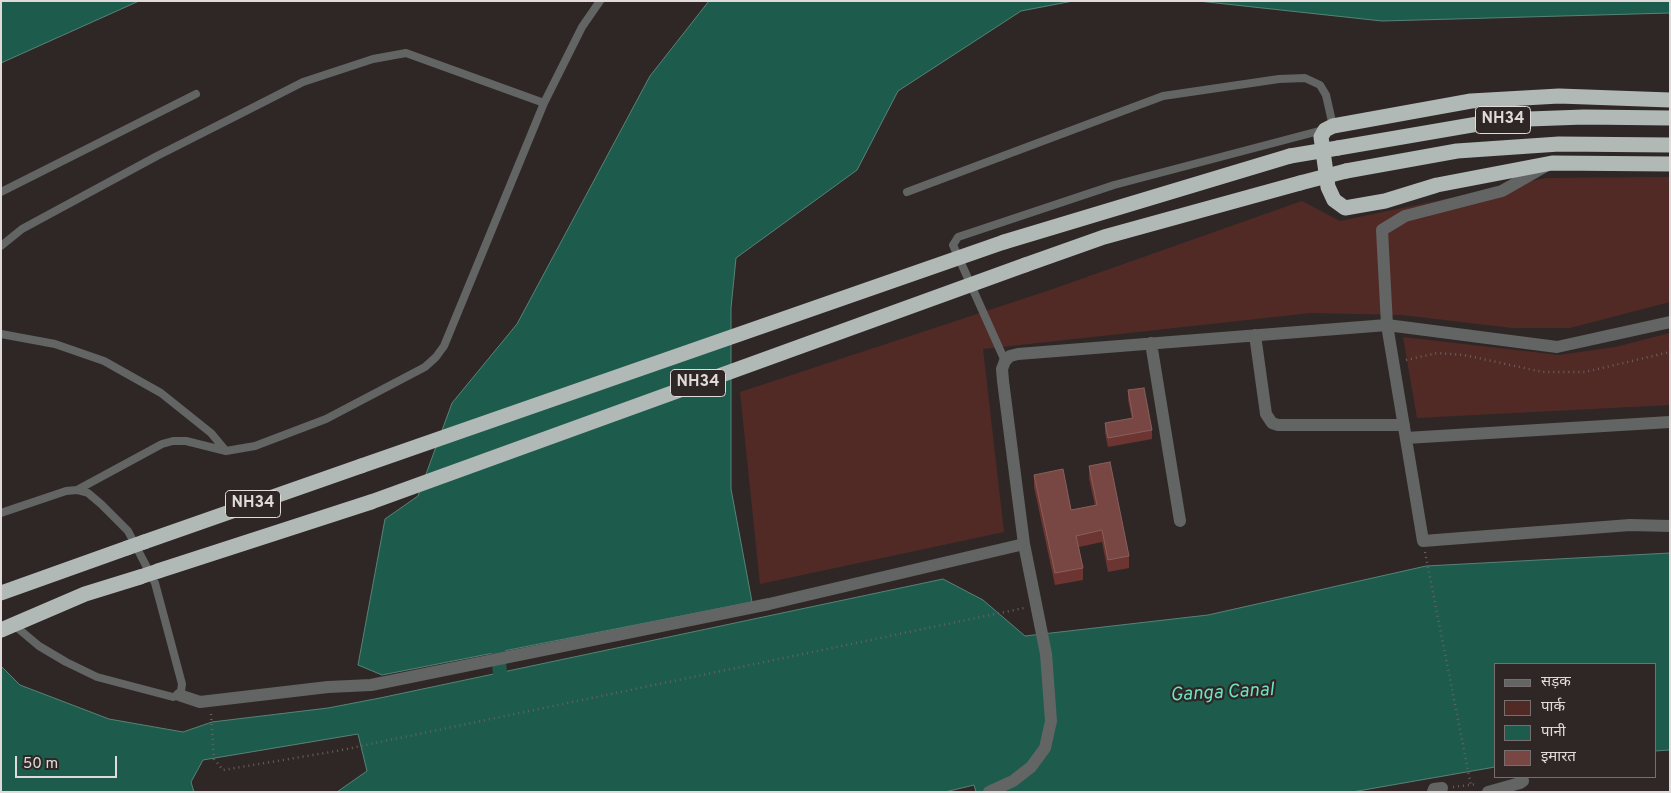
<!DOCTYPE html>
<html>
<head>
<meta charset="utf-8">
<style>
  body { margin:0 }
  #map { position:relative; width:1671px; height:793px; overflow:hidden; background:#2f2726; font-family:Overpass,"Noto Sans Devanagari",sans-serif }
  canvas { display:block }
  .frame { position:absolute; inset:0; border:2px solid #e0dbda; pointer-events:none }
  .legend { position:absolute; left:1494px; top:663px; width:162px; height:115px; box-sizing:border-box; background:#2f2726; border:1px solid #766f6e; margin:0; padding:6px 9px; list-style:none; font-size:15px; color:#e0dbda }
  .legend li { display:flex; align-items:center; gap:10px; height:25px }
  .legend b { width:25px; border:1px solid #766f6e }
  .scale { position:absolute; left:15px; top:756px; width:102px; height:22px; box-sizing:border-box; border:2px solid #e0dbda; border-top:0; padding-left:6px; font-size:15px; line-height:18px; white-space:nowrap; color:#e0dbda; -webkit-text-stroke:4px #2f2726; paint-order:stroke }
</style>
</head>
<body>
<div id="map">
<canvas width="1671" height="793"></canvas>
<div class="frame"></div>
<ul class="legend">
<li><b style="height:6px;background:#626564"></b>सड़क</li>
<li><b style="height:14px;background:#512a26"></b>पार्क</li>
<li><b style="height:14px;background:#1d5c4c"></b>पानी</li>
<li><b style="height:14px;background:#794743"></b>इमारत</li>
</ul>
<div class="scale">50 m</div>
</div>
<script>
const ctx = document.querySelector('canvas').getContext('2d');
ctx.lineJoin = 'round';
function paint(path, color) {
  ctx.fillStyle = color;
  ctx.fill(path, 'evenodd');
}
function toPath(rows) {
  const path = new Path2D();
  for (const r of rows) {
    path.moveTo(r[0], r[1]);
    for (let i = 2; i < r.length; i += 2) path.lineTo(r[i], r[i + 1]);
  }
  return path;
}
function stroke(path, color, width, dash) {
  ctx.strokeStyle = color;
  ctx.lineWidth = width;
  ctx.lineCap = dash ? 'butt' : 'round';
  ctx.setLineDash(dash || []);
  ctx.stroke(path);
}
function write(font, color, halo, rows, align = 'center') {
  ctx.font = font + ' Overpass,sans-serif';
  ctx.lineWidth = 4.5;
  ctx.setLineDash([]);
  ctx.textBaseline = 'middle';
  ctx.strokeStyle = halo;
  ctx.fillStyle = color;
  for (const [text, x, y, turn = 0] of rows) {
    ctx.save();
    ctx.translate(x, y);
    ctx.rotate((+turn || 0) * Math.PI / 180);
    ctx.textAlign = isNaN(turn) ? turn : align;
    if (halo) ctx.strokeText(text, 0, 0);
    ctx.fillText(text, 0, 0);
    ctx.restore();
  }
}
paint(toPath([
  [1670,177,1670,302,1570,328,1512,328,1402,315,1311,313,983,349,1004,532,760,584,740,392,1050,290,1302,201,1340,221,1546,178],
  [1670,333,1670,405,1417,418,1403,337,1559,355,1615,347]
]), '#512a26');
const water = toPath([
  [1,1,139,1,1,63,1,1],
  [709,1,1073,1,1021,11,898,91,857,170,736,258,731,308,731,489,752,602,382,675,358,665,385,519,418,496,452,403,517,324,650,76,709,1],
  [1198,1,1670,1,1670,13,1382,21,1198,1],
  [1670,553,1670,750,1655,751,1655,664,1495,664,1495,767,1352,792,976,792,974,785,945,792,337,792,367,771,358,734,203,760,191,782,194,792,1,792,1,666,20,685,109,719,183,732,212,722,328,708,380,698,943,579,983,600,1025,636,1208,615,1426,566,1670,553]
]);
paint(water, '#1d5c4c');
stroke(water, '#588277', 1);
stroke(toPath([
  [497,633,501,689]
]), '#1d5c4c', 14);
stroke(toPath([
  [1406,360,1437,353,1464,355,1543,372,1585,372,1670,352],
  [1425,552,1471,786],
  [211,714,214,759,223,770,337,751,1024,608],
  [1453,787,1477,784]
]), '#686160', 2.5, [1, 4]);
stroke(toPath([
  [1,192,196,94],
  [907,192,1163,96,1279,79,1305,78,1320,85,1326,95,1333,126],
  [1,246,22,229,157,156,248,110,303,82,373,59,406,53,544,103],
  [1,334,55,344,104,361,161,393,211,433,226,451],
  [1005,361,953,245,958,237,1114,185,1323,130],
  [77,490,162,444,173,441,186,441,226,451,255,446,326,419,425,367,436,357,444,346,544,103,582,27,600,1],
  [1,513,66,491,77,490,88,493,101,504,128,531,155,583,182,684,181,691,179,695,173,697,97,677,66,662,39,646,14,625]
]), '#626564', 8);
stroke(toPath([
  [1544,167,1502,191,1405,216,1382,230,1387,325,1423,541,1630,525,1670,526],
  [1255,335,1266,414,1272,423,1278,425,1404,425],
  [1151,343,1180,521],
  [1406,438,1670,422],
  [179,695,200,702,328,687,371,685,769,604,1024,544],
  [989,792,1013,781,1031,767,1045,748,1051,721,1046,654,1024,544,1003,381,1002,369,1005,361,1010,356,1018,354,1387,325,1557,347,1670,322],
  [1433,792,1434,789,1442,788],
  [1488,792,1520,783,1523,781,1522,777]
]), '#626564', 12);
stroke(toPath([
  [1670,100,1559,96,1471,101,1333,126,1325,130,1321,137,1328,187,1334,200,1345,208,1385,201,1437,185,1552,163,1670,164],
  [1338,148,1501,120,1584,117,1670,118],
  [1346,171,1457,151,1559,144,1670,145],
  [1004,242,1290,156],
  [1025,265,1104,237,1300,183],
  [144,542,361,466],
  [158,571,371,502],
  [1,593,127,548],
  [1,630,85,594,140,577]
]), '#b0b9b6', 15);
stroke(toPath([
  [1290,156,1338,148],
  [1300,183,1346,171],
  [361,466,1004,242],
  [371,502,1025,265],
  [127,548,144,542],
  [140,577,158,571]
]), '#b0b9b6', 15);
paint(toPath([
  [1128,390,1152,430,1152,439,1108,447,1105,433,1105,423,1132,419,1128,400],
  [1089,466,1129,556,1129,568,1108,572,1102,542,1079,547,1083,568,1083,580,1055,585,1034,487,1034,475,1071,510,1095,506,1089,478]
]), '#6d3531');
const building = toPath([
  [1144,388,1152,430,1108,438,1105,423,1133,418,1128,390,1144,388],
  [1110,462,1129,556,1108,560,1102,530,1076,536,1083,568,1055,573,1034,475,1063,469,1071,510,1097,505,1089,466,1110,462]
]);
paint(building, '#794743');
stroke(building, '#895e5b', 1);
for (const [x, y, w] of [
  [1503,120,55],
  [698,383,55],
  [253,504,55]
]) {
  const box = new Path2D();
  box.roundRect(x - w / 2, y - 13.5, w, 27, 4);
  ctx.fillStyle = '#2f2726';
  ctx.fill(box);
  stroke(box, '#e0dbda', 1);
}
write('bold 16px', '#e0dbda', null, [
  ["NH34",1503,120],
  ["NH34",698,383],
  ["NH34",253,504]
]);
write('italic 19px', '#6ee2c3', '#2f2726', [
  ["Ganga Canal",1222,694,-3]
]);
</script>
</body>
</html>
